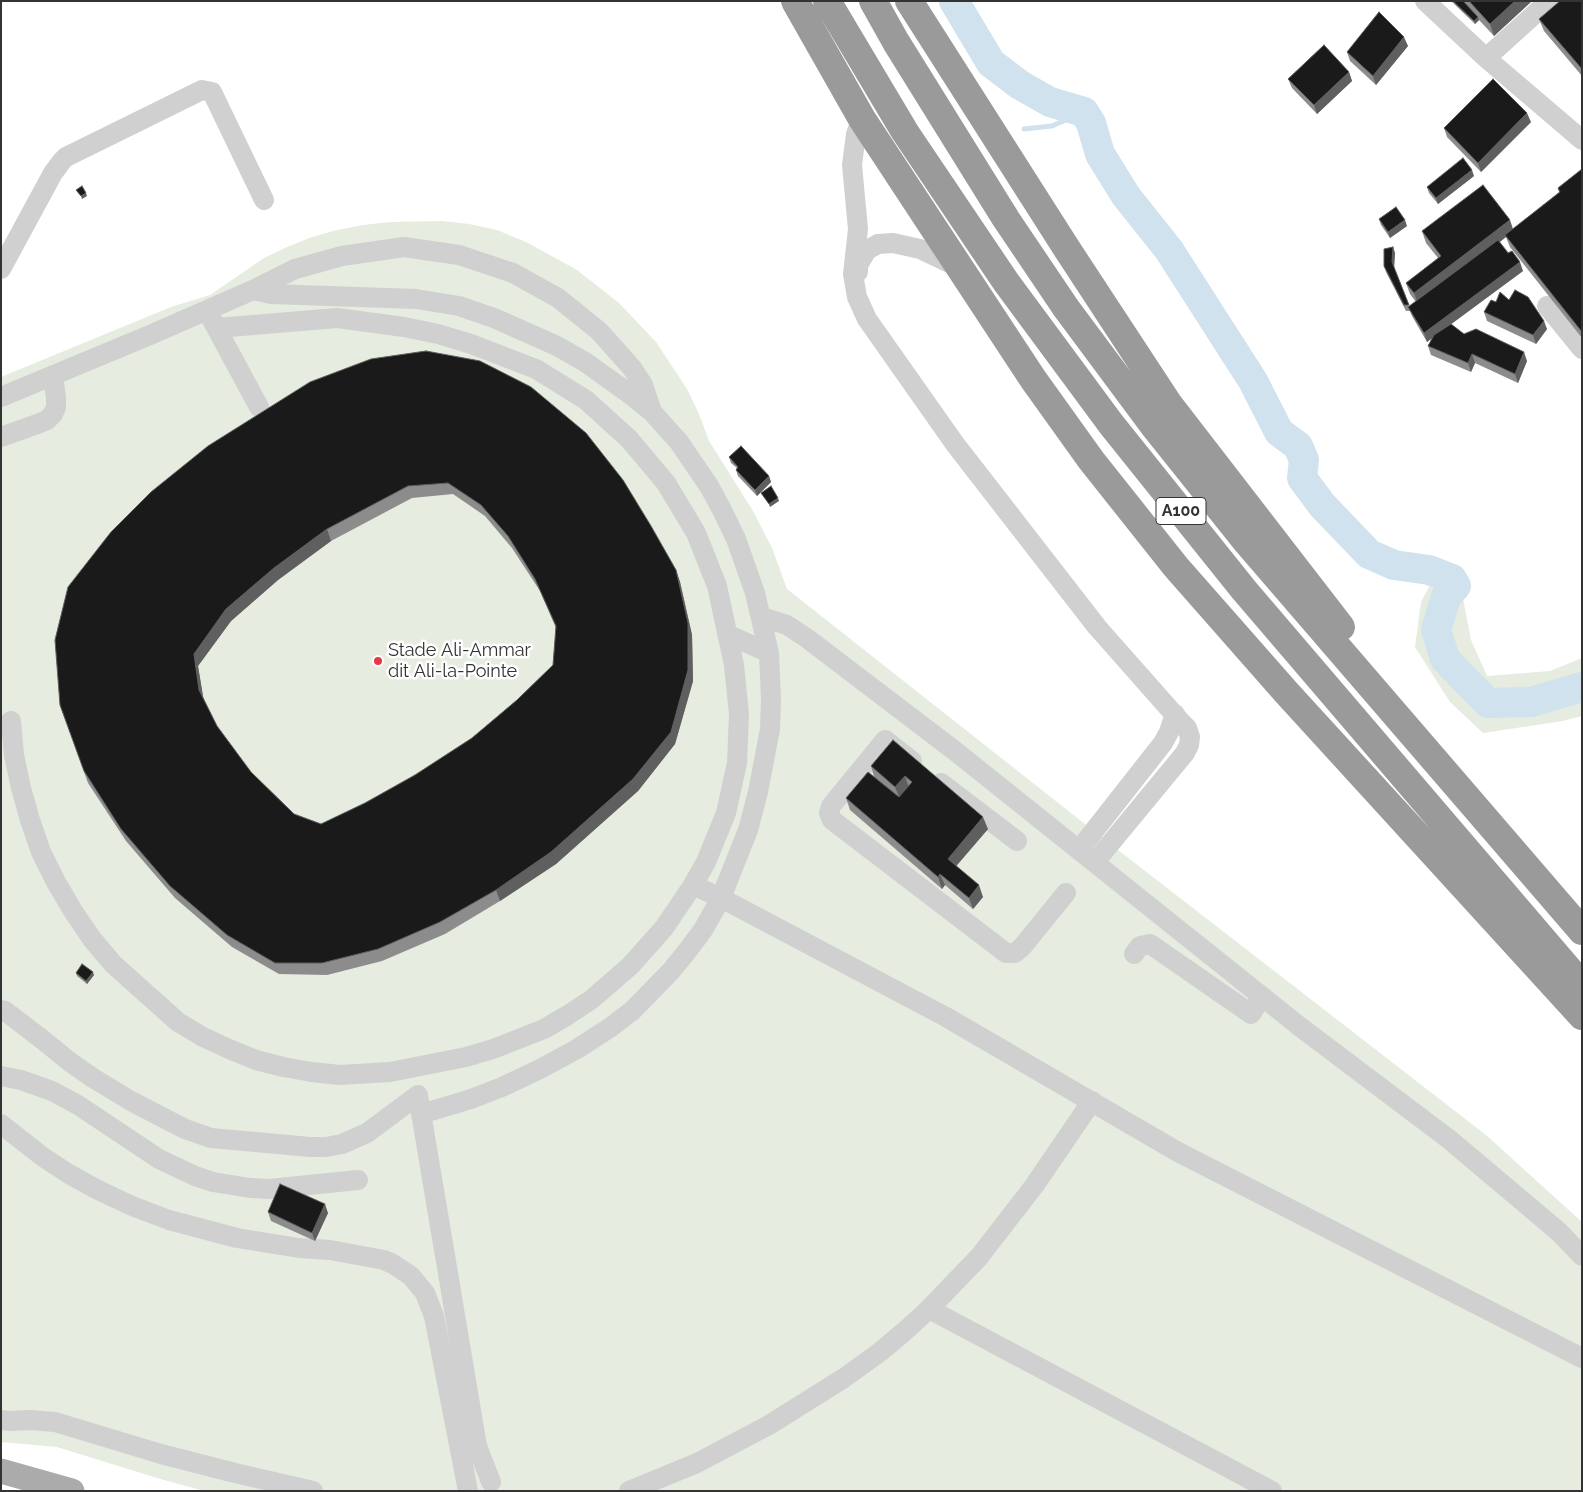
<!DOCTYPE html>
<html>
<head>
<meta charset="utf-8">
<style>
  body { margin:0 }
  #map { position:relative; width:1583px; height:1492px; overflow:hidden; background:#fff; font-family:Raleway,sans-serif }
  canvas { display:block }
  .frame { position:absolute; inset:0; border:2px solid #333; pointer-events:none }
</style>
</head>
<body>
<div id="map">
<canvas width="1583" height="1492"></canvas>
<div class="frame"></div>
</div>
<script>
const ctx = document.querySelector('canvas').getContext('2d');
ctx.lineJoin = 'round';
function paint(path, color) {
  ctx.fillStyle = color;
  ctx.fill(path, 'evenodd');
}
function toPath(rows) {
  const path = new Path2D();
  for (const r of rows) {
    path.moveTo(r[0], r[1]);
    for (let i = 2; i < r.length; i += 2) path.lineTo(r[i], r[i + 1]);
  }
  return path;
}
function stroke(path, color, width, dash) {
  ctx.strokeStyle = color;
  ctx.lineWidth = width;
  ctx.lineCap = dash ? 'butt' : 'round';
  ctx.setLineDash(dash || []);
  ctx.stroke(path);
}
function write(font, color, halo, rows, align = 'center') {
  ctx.font = font + ' Raleway,sans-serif';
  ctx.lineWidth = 5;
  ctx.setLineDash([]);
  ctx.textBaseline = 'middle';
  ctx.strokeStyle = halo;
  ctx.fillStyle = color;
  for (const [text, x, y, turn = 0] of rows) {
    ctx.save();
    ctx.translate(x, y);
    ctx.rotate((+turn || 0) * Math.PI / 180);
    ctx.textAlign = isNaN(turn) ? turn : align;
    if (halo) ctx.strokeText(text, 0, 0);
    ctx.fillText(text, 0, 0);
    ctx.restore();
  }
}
paint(toPath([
  [442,221,469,224,497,230,526,242,577,270,619,303,656,342,687,389,699,414,709,441,753,511,772,548,787,589,1109,843,1486,1135,1582,1222,1582,1491,204,1491,157,1478,57,1447,1,1442,1,377,171,307,210,295,264,258,287,247,312,237,337,230,363,225,390,222],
  [1429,587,1461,588,1471,640,1487,676,1550,671,1582,658,1582,716,1563,721,1483,733,1450,702,1415,647,1421,602]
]), '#e6ecdf');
stroke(toPath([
  [1024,129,1052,126,1084,112]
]), '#cfe2ee', 5);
stroke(toPath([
  [954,1,991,63,1020,85,1050,102,1084,112,1091,123,1100,154,1126,196,1169,250,1253,381,1279,432,1298,446,1304,460,1302,478,1322,505,1369,554,1394,565,1429,570,1452,579,1456,586,1446,597,1436,629,1445,659,1488,703,1531,702,1582,687]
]), '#cfe2ee', 30);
stroke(toPath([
  [1425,1,1486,58,1582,140],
  [1486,58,1549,1],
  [862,119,856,134,852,165,858,229,853,274,857,297,867,319,955,444,1097,627,1181,722,1187,728,1190,737,1189,745,1185,753,1095,862],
  [1,269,53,173,62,161,66,157,202,90,212,92,264,200],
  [858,272,858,265,867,250,878,244,893,243,920,249,960,268],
  [253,290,271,294,416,299,459,306,494,318,557,346,585,362,627,392,652,412,679,442,709,486,722,510,736,539,755,593,769,653,771,700,770,729,758,792,748,830,721,898,703,930,688,950,671,971,633,1010,611,1027,577,1049,540,1069,502,1087,471,1099,421,1114],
  [1547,306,1582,349],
  [211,318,259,407],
  [1,397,150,335,253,290,295,269,342,256,404,247,459,255,513,273,558,298,599,331,632,368,643,385,652,412],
  [1,437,40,423,47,420,53,414,56,407,56,398,53,375],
  [762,617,787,625,808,639,955,751,1299,1026,1450,1140,1559,1232,1582,1256],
  [727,634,769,653],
  [11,721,14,755,21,788,30,820,41,852,56,882,73,911,92,939,113,964,178,1022,203,1037,229,1049,256,1060,283,1067,312,1072,340,1075,390,1072,466,1057,493,1049,544,1029,568,1015,592,999,630,966,664,928,693,885,706,862,726,813,737,763,739,714,734,665,717,586,696,533,666,483,629,439,586,400,536,369,471,344,438,334,404,327,337,318,217,328],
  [912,761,885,740,831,806,829,813,832,820,1006,953,1015,953,1022,947,1066,893],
  [941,783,1017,841],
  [1079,850,1163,743,1169,732,1175,714],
  [693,885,721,898,946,1017,1178,1152,1582,1358],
  [1134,954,1140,946,1150,944,1251,1014,1262,996],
  [1,1010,5,1011,43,1040,70,1062,93,1078,131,1101,185,1129,211,1138,310,1147,326,1147,342,1144,367,1133,418,1095],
  [1,1076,21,1080,52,1091,78,1105,159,1159,195,1176,213,1182,250,1188,269,1189,358,1180],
  [419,1101,477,1446,491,1482],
  [1,1124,43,1157,69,1174,96,1189,132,1206,169,1220,237,1238,299,1248,330,1250,384,1260,393,1264,411,1276,425,1293,434,1316,468,1491],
  [929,1309,1272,1491],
  [1,1420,10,1421,30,1420,55,1422,161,1454,235,1473,313,1491],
  [629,1491,697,1463,769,1425,844,1378,880,1352,905,1331,929,1309,979,1257,1034,1186,1092,1101]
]), '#d0d0d0', 20);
stroke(toPath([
  [1,1471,72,1491]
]), '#ababab', 25);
stroke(toPath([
  [795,1,862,119,1033,379,1091,460,1176,567,1286,692,1582,1016],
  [827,1,905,132,1006,282,1111,424,1244,590,1582,985],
  [873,1,896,42,1006,219,1066,308,1153,425,1245,540,1582,931],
  [909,1,1067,249,1168,403,1341,627]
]), '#9a9a9a', 28);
paint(toPath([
  [1451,1,1532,1,1494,36,1479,20,1475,24],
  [1582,1,1582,76,1544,31,1539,19],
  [1408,46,1376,85,1350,61,1347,52],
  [1349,72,1352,81,1317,114,1292,88,1288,79],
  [1531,122,1481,172,1447,137,1444,128],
  [1582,169,1582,338,1510,247,1506,237,1500,242,1523,271,1451,324,1464,334,1527,361,1518,383,1475,363,1471,372,1431,355,1428,346,1432,338,1427,342,1412,316,1410,311,1406,311,1386,272,1384,266,1393,247,1395,253,1394,268,1409,307,1416,302,1410,294,1406,283,1438,258,1426,243,1422,231,1513,229,1559,192,1558,188],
  [1474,176,1438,204,1429,193,1427,187],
  [1379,219,1407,226,1390,238,1381,225],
  [1509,300,1547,329,1536,344,1487,321,1484,312,1496,302],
  [310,382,676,570,680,582,692,635,693,681,675,744,638,791,556,864,500,901,445,934,382,961,327,975,279,974,232,947,175,898,126,841,88,783,60,705],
  [453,494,485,516,512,548,540,591,556,628,553,665,517,700,472,738,415,775,365,803,321,824,294,814,251,772,217,726,203,697,198,666,231,621,278,580,331,541,412,498],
  [729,457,769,476,771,482,757,496,738,476,736,470,737,468,731,463],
  [893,740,988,829,956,866,983,897,973,909,945,885,942,889,850,810,846,798,874,777,871,766],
  [76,973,94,975,87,984,77,976],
  [268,1212,328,1213,315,1241,271,1221]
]), '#8c8c8c');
paint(toPath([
  [1515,1,1532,1,1494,36,1490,24],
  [1478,17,1479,20,1475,24,1474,21],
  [1404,37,1408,46,1376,85,1373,76],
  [1349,72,1352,81,1317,114,1314,105],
  [1527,113,1531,122,1481,172,1478,163],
  [1472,170,1474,176,1438,204,1436,198],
  [86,193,87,196,82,199,81,196],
  [1405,220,1407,226,1390,238,1388,232],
  [1510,220,1514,232,1505,235,1506,237,1418,304,1414,293],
  [1393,247,1395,253,1394,268,1392,262],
  [1520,262,1523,271,1427,342,1424,333],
  [1544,321,1547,329,1536,344,1533,335],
  [1524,352,1527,361,1518,383,1515,374],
  [1472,354,1475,363,1471,372,1468,363],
  [769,476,771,482,757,496,755,490],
  [778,498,779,501,770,507,769,504],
  [327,529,331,541,278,580,231,621,198,666,204,702,199,690,194,654,226,609,274,568],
  [676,570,680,582,692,635,693,681,675,744,638,791,556,864,500,901,496,890],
  [905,776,909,788,900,799,895,787],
  [983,817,988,829,952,871,948,859],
  [940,874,945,885,942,889,938,877],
  [979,885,983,897,973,909,969,898],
  [93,972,94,975,87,984,86,981],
  [325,1204,328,1213,315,1241,312,1233]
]), '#5f5f5f');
const building = toPath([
  [1453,1,1463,1,1478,17,1474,21,1453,1],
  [1469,1,1515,1,1490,24,1469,1],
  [1560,1,1582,1,1582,69,1539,19,1560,1],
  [1379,12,1404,37,1373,76,1347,52,1379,12],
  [1324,45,1349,72,1314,105,1288,79,1324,45],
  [1493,79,1527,113,1478,163,1444,128,1493,79],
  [1463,158,1472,170,1436,198,1427,187,1463,158],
  [1582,169,1582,332,1505,235,1560,192,1558,188,1582,169],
  [1483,185,1510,220,1414,293,1406,283,1441,256,1422,231,1483,185],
  [82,186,86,193,81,196,76,190,82,186],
  [1396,207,1405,220,1388,232,1379,219,1396,207],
  [1498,240,1508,253,1512,251,1520,262,1424,333,1408,307,1498,240],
  [1393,247,1392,262,1409,305,1404,305,1384,266,1384,249,1393,247],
  [1515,290,1528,297,1544,321,1533,335,1484,312,1491,300,1496,302,1500,292,1509,300,1515,290],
  [1451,324,1464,334,1476,329,1524,352,1515,374,1472,354,1468,363,1428,346,1434,335,1451,324],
  [426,351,480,361,531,387,586,433,623,480,651,526,676,570,688,623,688,670,671,732,633,779,551,852,496,890,440,922,378,949,322,963,275,963,227,935,170,886,121,829,84,771,60,705,55,640,68,587,111,532,151,492,208,446,310,382,371,359,426,351],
  [448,483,481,505,508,536,535,579,556,626,553,665,517,700,472,738,415,775,365,803,321,824,294,814,251,772,217,726,199,690,194,654,226,609,274,568,327,529,408,486,448,483],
  [741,446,769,476,755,490,736,470,738,467,729,457,741,446],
  [771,486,778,498,769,504,761,493,771,486],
  [893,740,983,817,948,859,979,885,969,898,940,874,938,877,846,798,868,772,899,797,912,782,905,776,895,787,871,766,893,740],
  [82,964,93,972,86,981,76,973,82,964],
  [280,1184,325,1204,312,1233,268,1212,280,1184]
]);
paint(building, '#1a1a1a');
stroke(building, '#5f5f5f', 1);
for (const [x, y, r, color] of [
  [378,661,5,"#e63946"]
]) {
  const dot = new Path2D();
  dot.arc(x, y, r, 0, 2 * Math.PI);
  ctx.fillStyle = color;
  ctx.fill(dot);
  stroke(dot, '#fff', 2);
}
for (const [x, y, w] of [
  [1181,511,50]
]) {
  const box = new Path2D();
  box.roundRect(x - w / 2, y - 13.5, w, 27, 4);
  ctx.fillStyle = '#fff';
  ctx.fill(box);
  stroke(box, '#333', 1);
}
write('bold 16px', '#333', null, [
  ["A100",1181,511]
]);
write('18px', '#333', '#fff', [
  ["Stade Ali-Ammar",388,651],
  ["dit Ali-la-Pointe",388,672]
], 'left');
</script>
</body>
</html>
